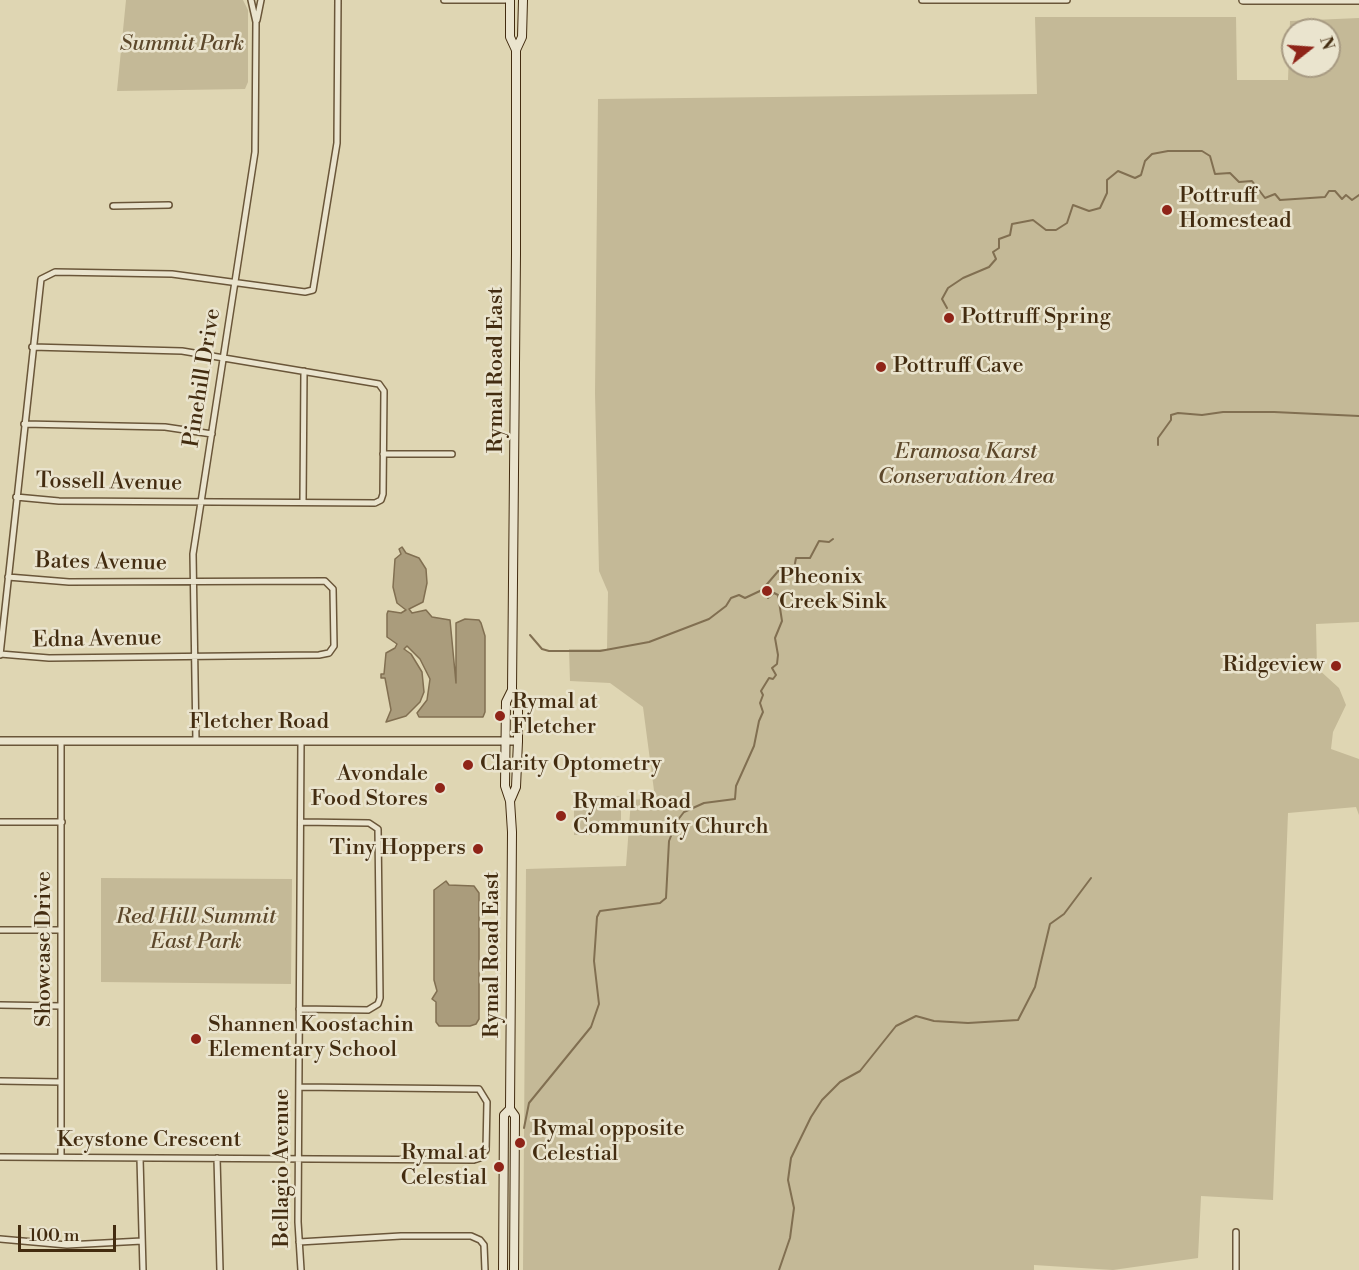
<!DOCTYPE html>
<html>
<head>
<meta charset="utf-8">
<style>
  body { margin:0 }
  #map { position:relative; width:1359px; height:1270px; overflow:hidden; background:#dfd6b3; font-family:"Libre Bodoni",serif }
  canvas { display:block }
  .north { position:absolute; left:1281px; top:18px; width:60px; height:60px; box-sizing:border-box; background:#eae4ce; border:2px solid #a79a82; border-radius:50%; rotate:73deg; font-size:16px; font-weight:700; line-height:24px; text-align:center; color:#432c10 }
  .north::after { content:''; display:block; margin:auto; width:21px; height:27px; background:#8f2418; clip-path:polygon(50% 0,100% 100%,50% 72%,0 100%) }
  .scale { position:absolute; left:18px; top:1225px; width:98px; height:27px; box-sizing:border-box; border:3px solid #432c10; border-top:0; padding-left:8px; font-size:18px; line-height:21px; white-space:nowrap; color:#432c10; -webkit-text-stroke:4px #eae4ce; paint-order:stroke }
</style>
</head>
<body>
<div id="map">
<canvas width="1359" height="1270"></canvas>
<div class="north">N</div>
<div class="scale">100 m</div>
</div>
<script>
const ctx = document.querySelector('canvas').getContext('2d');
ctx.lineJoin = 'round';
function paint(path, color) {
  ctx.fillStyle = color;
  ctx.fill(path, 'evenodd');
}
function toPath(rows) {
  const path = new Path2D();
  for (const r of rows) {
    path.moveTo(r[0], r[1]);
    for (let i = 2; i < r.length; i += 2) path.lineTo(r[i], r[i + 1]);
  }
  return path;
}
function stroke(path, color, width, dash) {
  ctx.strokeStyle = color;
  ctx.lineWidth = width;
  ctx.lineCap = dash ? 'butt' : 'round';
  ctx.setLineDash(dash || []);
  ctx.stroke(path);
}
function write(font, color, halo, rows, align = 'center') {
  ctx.font = font + ' "Libre Bodoni",serif';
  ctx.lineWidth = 5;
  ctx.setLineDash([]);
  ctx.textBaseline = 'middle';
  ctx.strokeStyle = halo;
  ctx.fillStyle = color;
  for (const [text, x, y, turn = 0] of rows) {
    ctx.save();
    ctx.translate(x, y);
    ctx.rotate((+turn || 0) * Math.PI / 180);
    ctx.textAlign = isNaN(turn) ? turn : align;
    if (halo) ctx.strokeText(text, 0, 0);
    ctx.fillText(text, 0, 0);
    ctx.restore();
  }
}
paint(toPath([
  [126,0,243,0,248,10,248,82,245,89,117,91],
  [1035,17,1236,17,1237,80,1288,80,1290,21,1359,18,1359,622,1316,624,1317,668,1339,688,1346,705,1333,732,1331,749,1359,759,1359,815,1356,807,1288,813,1273,1200,1201,1196,1198,1258,1113,1270,1034,1265,1034,1270,523,1270,526,869,626,866,631,800,655,798,643,707,610,683,570,681,569,649,607,649,608,592,599,571,595,393,598,99,1037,94],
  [1293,30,1329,30,1329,66,1293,66],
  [574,796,621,796,621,835,574,835],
  [101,878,292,879,291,984,101,982]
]), '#c4b997');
const water = toPath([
  [402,547,406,553,419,558,426,569,427,583,423,602,409,609,412,613,426,610,432,617,450,620,456,683,456,623,465,619,479,620,481,623,485,636,485,712,483,717,419,717,417,713,427,700,430,679,420,659,407,646,404,649,411,654,422,672,424,692,420,702,406,716,386,722,391,710,385,678,381,678,381,674,384,674,386,653,395,648,397,644,387,637,387,614,388,611,401,613,406,610,397,603,393,587,395,559,401,554,399,549,402,547],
  [446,881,449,885,474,886,479,893,479,1019,476,1024,470,1026,439,1026,436,1022,436,1002,432,999,437,991,434,980,434,890,446,881]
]);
paint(water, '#aa9c7c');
stroke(water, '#816f51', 1.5);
stroke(toPath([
  [947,308,942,299,948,288,963,278,989,267,996,259,993,252,999,248,999,239,1010,235,1012,224,1033,220,1046,230,1056,230,1067,223,1073,205,1089,211,1100,208,1107,193,1107,180,1118,171,1135,178,1141,175,1145,161,1152,154,1168,151,1202,151,1210,156,1215,174,1230,173,1239,182,1252,181,1265,198,1275,194,1280,200,1325,197,1329,191,1335,191,1342,199,1346,195,1352,200,1359,195],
  [1158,445,1158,438,1171,420,1171,415,1178,413,1202,415,1223,412,1274,412,1359,416],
  [530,635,542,649,549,651,600,651,649,642,709,619,726,606,731,598,739,595,745,598,762,590,780,569,785,568,790,574,793,574,796,558,810,558,819,541,829,542,833,539],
  [524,1128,529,1103,591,1027,599,1004,594,961,597,917,600,911,660,903,666,898,669,841,677,821,684,812,704,803,735,799,736,786,754,746,759,721,763,712,760,703,763,695,761,691,769,678,773,679,776,675,772,668,777,664,778,655,775,638,782,621,778,595,774,593,768,598,762,590],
  [779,1270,790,1238,794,1208,788,1180,791,1158,811,1117,822,1100,840,1082,860,1071,896,1026,916,1016,934,1021,968,1023,1018,1020,1035,987,1050,924,1064,914,1091,878]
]), '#816f51', 2);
const minor = toPath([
  [444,0,511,0],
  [922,0,1067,0],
  [257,20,261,0],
  [113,206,169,205],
  [24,424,165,427,212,434],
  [383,454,452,454],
  [16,497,59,501,375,503,381,500,383,494,384,391,379,384,182,351,32,347],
  [303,502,304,371],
  [0,654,49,658,319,655,329,653,334,646,333,589,325,581,69,582,8,577],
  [0,655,41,279,55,272,172,274,305,292,313,290,337,143,338,0],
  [196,741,193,554,255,152,256,22,251,0],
  [0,822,62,822],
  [0,930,61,930],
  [0,1005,61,1006],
  [299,1009,368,1010,378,1004,380,998,378,829,369,823,301,822],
  [0,1081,61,1082],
  [0,1157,474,1160,480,1158,486,1150,487,1102,479,1089,299,1087],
  [61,1157,61,741],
  [140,1158,143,1270],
  [217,1158,220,1270],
  [0,1239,67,1245,142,1241],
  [299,1242,401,1236,471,1236,480,1240,484,1245,485,1270],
  [301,1270,298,1222,301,741],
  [1236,1270,1236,1232]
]);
const tertiary = toPath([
  [1243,0,1359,0],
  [0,741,518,741]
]);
const secondary = toPath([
  [510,0,510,37,516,50,516,254,512,690,506,702,505,786,510,801,512,832,510,1109,515,1116,514,1270],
  [516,50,522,37,523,0],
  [510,801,516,787,518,741,518,701,512,690],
  [503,1270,504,1115,510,1109]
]);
stroke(minor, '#6a5639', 8);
stroke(tertiary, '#6a5639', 10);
stroke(secondary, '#432c10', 10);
stroke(minor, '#eae4ce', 5);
stroke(tertiary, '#eae4ce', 7);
stroke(secondary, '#eae4ce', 8);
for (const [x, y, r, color] of [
  [1167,210,6,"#8f2418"],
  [949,318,6,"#8f2418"],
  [881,367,6,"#8f2418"],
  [767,591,6,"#8f2418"],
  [1336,666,6,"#8f2418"],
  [500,716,6,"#8f2418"],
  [468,765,6,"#8f2418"],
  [440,788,6,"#8f2418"],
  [561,816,6,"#8f2418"],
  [478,849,6,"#8f2418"],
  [196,1039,6,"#8f2418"],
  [520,1143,6,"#8f2418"],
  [499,1167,6,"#8f2418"]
]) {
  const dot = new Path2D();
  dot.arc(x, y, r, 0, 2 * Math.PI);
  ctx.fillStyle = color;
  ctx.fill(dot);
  stroke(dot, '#eae4ce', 2);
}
write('italic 22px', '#5d482b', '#eae4ce', [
  ["Summit Park",182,45],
  ["Eramosa Karst",966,453],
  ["Conservation Area",966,478],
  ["Red Hill Summit",196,918],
  ["East Park",196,943]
]);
write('22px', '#432c10', '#eae4ce', [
  ["Pottruff",1179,197],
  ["Homestead",1179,222],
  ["Pottruff Spring",961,318],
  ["Pottruff Cave",893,367],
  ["Pheonix",779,578],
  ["Creek Sink",779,603],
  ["Ridgeview",1324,666,"right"],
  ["Rymal at",512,703],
  ["Fletcher",512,728],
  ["Clarity Optometry",480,765],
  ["Avondale",428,775,"right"],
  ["Food Stores",428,800,"right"],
  ["Rymal Road",573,803],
  ["Community Church",573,828],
  ["Tiny Hoppers",466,849,"right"],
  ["Shannen Koostachin",208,1026],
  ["Elementary School",208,1051],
  ["Rymal opposite",532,1130],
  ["Celestial",532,1155],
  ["Rymal at",487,1154,"right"],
  ["Celestial",487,1179,"right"]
], 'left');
write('22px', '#432c10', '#eae4ce', [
  ["Rymal Road East",497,370,-90],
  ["Pinehill Drive",203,378,-81],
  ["Tossell Avenue",109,483,1],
  ["Bates Avenue",101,563,1],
  ["Edna Avenue",97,640,-1],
  ["Fletcher Road",259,723],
  ["Showcase Drive",45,949,-90],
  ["Rymal Road East",493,955,-90],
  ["Keystone Crescent",149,1141],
  ["Bellagio Avenue",283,1168,-90]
]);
</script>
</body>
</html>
